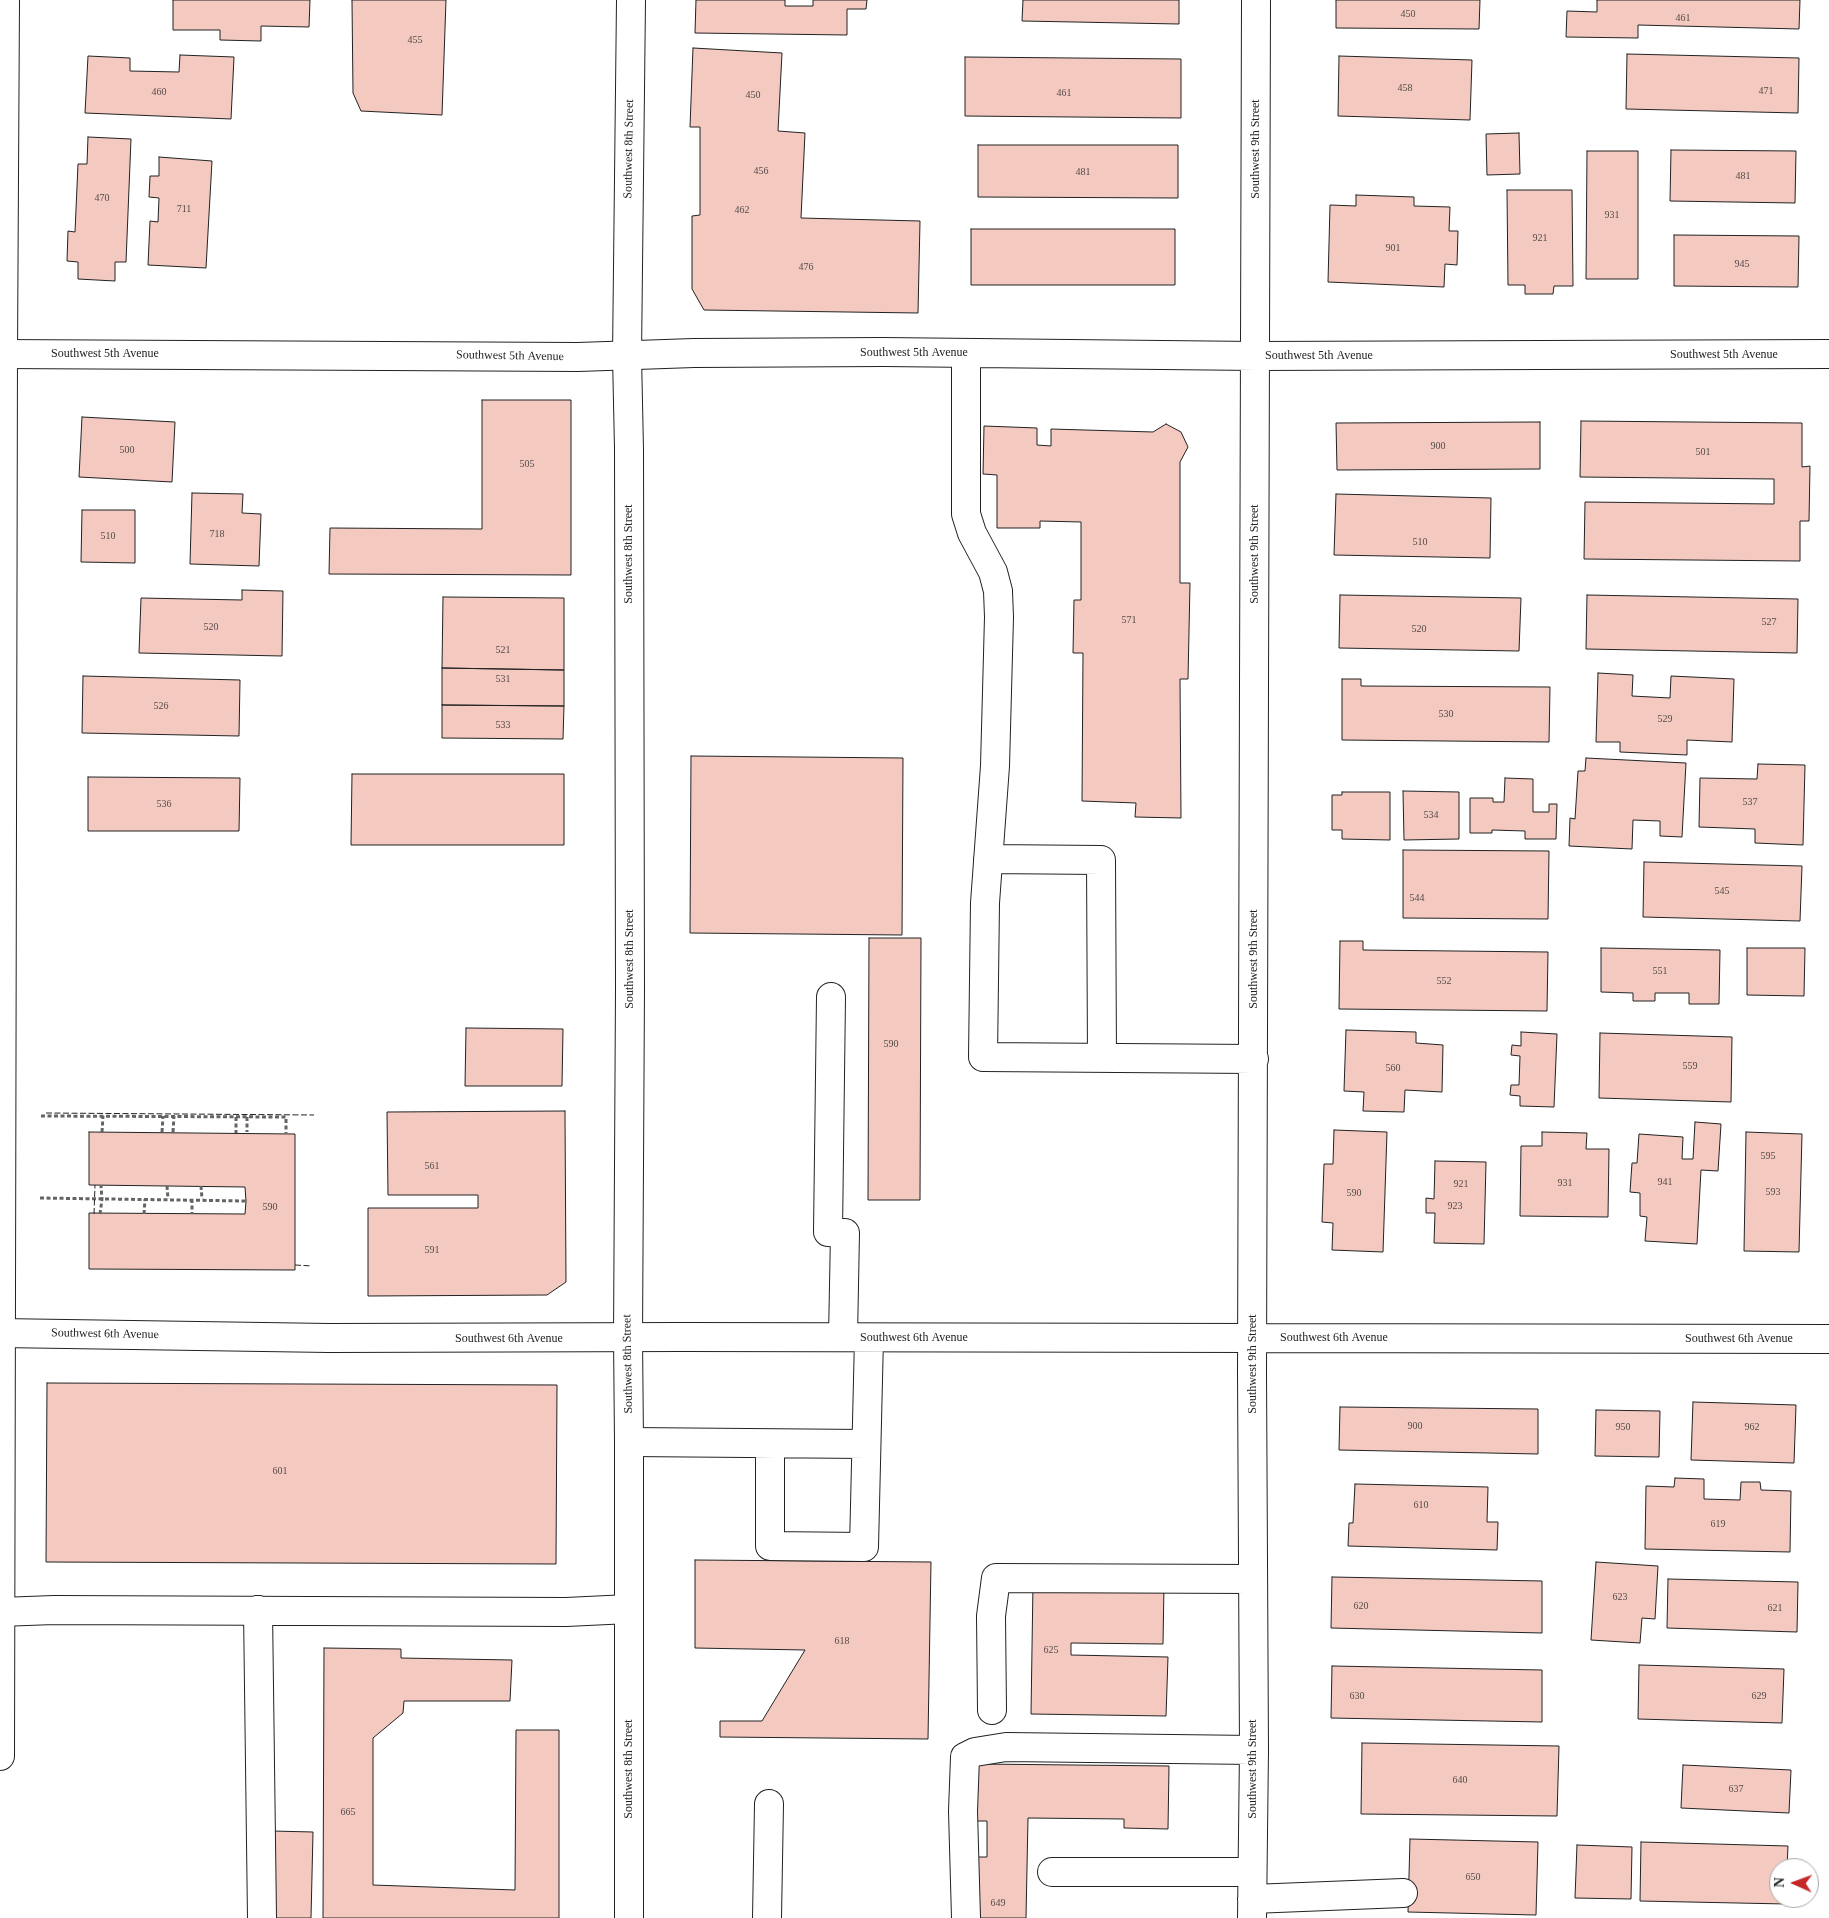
<!DOCTYPE html>
<html>
<head>
<meta charset="utf-8">
<style>
  body { margin:0 }
  #map { position:relative; width:1829px; height:1918px; overflow:hidden; background:#fff; font-family:"Times New Roman",serif }
  canvas { display:block }
  .north { position:absolute; left:1769px; top:1858px; width:50px; height:50px; box-sizing:border-box; background:#fff; border:1px solid #a7a7a7; border-radius:50%; rotate:272deg; font-size:14px; font-weight:700; line-height:20px; text-align:center; color:#222 }
  .north::after { content:''; display:block; margin:auto; width:18px; height:22px; background:#c62828; clip-path:polygon(50% 0,100% 100%,50% 72%,0 100%) }
</style>
</head>
<body>
<div id="map">
<canvas width="1829" height="1918"></canvas>
<div class="north">N</div>
</div>
<script>
const ctx = document.querySelector('canvas').getContext('2d');
ctx.lineJoin = 'round';
function paint(path, color) {
  ctx.fillStyle = color;
  ctx.fill(path, 'evenodd');
}
function toPath(rows) {
  const path = new Path2D();
  for (const r of rows) {
    path.moveTo(r[0], r[1]);
    for (let i = 2; i < r.length; i += 2) path.lineTo(r[i], r[i + 1]);
  }
  return path;
}
function stroke(path, color, width, dash) {
  ctx.strokeStyle = color;
  ctx.lineWidth = width;
  ctx.lineCap = dash ? 'butt' : 'round';
  ctx.setLineDash(dash || []);
  ctx.stroke(path);
}
function write(font, color, halo, rows, align = 'center') {
  ctx.font = font + ' "Times New Roman",serif';
  ctx.lineWidth = 4;
  ctx.setLineDash([]);
  ctx.textBaseline = 'middle';
  ctx.strokeStyle = halo;
  ctx.fillStyle = color;
  for (const [text, x, y, turn = 0] of rows) {
    ctx.save();
    ctx.translate(x, y);
    ctx.rotate((+turn || 0) * Math.PI / 180);
    ctx.textAlign = isNaN(turn) ? turn : align;
    if (halo) ctx.strokeText(text, 0, 0);
    ctx.fillText(text, 0, 0);
    ctx.restore();
  }
}
const building = toPath([
  [173,0,310,0,309,27,261,26,261,41,220,40,220,30,173,30,173,0],
  [352,0,446,0,442,115,361,111,353,93,352,0],
  [696,0,785,0,785,6,813,6,813,0,867,0,866,9,847,9,847,35,695,33,696,0],
  [1023,0,1179,0,1179,24,1022,21,1023,0],
  [1336,0,1480,0,1479,29,1336,28,1336,0],
  [1597,0,1800,0,1799,29,1638,25,1638,38,1566,37,1567,11,1597,12,1597,0],
  [693,48,782,53,778,131,805,133,801,218,920,221,918,313,704,310,692,289,692,216,700,215,700,127,690,127,693,48],
  [1627,54,1799,58,1798,113,1626,109,1627,54],
  [180,55,234,57,231,119,85,113,88,56,130,58,130,71,179,72,180,55],
  [1339,56,1472,60,1470,120,1338,116,1339,56],
  [965,57,1181,59,1181,118,965,116,965,57],
  [1519,133,1520,174,1487,175,1486,134,1519,133],
  [88,137,131,139,126,262,115,262,115,281,78,279,78,262,67,261,68,231,75,232,78,164,87,164,88,137],
  [978,145,1178,145,1178,198,978,197,978,145],
  [1671,150,1796,151,1795,203,1670,201,1671,150],
  [1587,151,1638,151,1638,279,1586,279,1587,151],
  [159,157,212,161,206,268,148,265,150,221,158,222,159,198,149,197,150,176,159,176,159,157],
  [1507,190,1572,190,1573,286,1554,286,1553,294,1525,294,1525,285,1508,285,1507,190],
  [1356,195,1414,197,1414,206,1450,207,1449,231,1458,231,1457,265,1445,264,1444,287,1328,282,1330,205,1356,206,1356,195],
  [971,229,1175,229,1175,285,971,285,971,229],
  [1674,235,1799,236,1798,287,1674,286,1674,235],
  [482,400,571,400,571,575,329,574,330,528,482,529,482,400],
  [82,417,175,422,172,482,79,477,82,417],
  [1581,421,1802,423,1802,467,1810,466,1809,521,1800,521,1800,561,1584,559,1585,502,1774,504,1774,479,1580,477,1581,421],
  [1540,422,1540,469,1337,470,1336,423,1540,422],
  [1166,424,1181,432,1188,447,1180,462,1180,583,1190,583,1188,679,1180,679,1181,818,1135,817,1136,803,1082,801,1083,653,1073,653,1074,600,1081,600,1081,522,1040,521,1040,528,997,528,997,475,983,474,984,426,1037,428,1037,445,1051,446,1051,429,1153,432,1166,424],
  [192,493,243,494,242,513,261,514,259,566,190,564,192,493],
  [1336,494,1491,498,1490,558,1334,555,1336,494],
  [82,510,135,510,135,563,81,562,82,510],
  [242,590,283,591,282,656,139,653,141,598,242,600,242,590],
  [1340,595,1521,598,1519,651,1339,648,1340,595],
  [1587,595,1798,599,1797,653,1586,649,1587,595],
  [443,597,564,598,564,670,442,668,443,597],
  [442,668,564,670,564,706,442,705,442,668],
  [1598,673,1633,675,1632,696,1670,698,1671,676,1734,679,1732,742,1687,740,1687,755,1620,752,1620,742,1596,742,1598,673],
  [83,676,240,680,239,736,82,733,83,676],
  [1342,679,1361,679,1361,686,1550,687,1549,742,1342,740,1342,679],
  [442,705,564,706,563,739,442,738,442,705],
  [691,756,903,758,902,935,690,933,691,756],
  [1586,758,1686,763,1682,837,1660,836,1660,821,1633,820,1632,849,1569,846,1570,818,1575,819,1578,771,1585,771,1586,758],
  [1758,764,1805,765,1803,845,1755,843,1755,829,1699,827,1700,778,1757,779,1758,764],
  [352,774,564,774,564,845,351,845,352,774],
  [88,777,240,778,239,831,88,831,88,777],
  [1505,778,1533,779,1533,812,1549,812,1549,804,1557,804,1556,839,1525,839,1525,831,1492,830,1492,833,1470,833,1470,798,1493,798,1493,802,1504,802,1505,778],
  [1403,791,1459,792,1459,839,1404,840,1403,791],
  [1342,792,1390,792,1390,840,1342,839,1342,830,1332,830,1332,795,1342,795,1342,792],
  [1403,850,1549,851,1548,919,1403,918,1403,850],
  [1644,862,1802,866,1800,921,1643,917,1644,862],
  [869,938,921,938,920,1200,868,1200,869,938],
  [1340,941,1363,941,1363,950,1548,952,1547,1011,1339,1009,1340,941],
  [1601,948,1720,950,1719,1004,1689,1004,1689,993,1655,993,1655,1001,1633,1001,1633,993,1601,992,1601,948],
  [1747,948,1805,948,1804,996,1747,995,1747,948],
  [466,1028,563,1029,562,1086,465,1086,466,1028],
  [1346,1030,1416,1032,1416,1043,1443,1045,1442,1092,1405,1090,1404,1112,1363,1111,1364,1092,1344,1091,1346,1030],
  [1521,1032,1557,1034,1554,1107,1520,1106,1520,1096,1510,1095,1511,1085,1519,1085,1520,1056,1511,1055,1512,1045,1521,1046,1521,1032],
  [1600,1033,1732,1037,1731,1102,1599,1098,1600,1033],
  [565,1111,566,1282,547,1295,368,1296,368,1208,478,1208,478,1195,388,1195,387,1112,565,1111],
  [1695,1122,1721,1124,1718,1171,1701,1170,1697,1244,1645,1241,1647,1217,1640,1216,1640,1193,1630,1192,1632,1163,1637,1163,1639,1134,1683,1137,1682,1159,1693,1159,1695,1122],
  [1334,1130,1387,1132,1383,1252,1332,1250,1333,1223,1322,1222,1324,1164,1333,1164,1334,1130],
  [89,1132,295,1134,295,1270,89,1269,89,1213,245,1214,246,1201,245,1187,89,1185,89,1132],
  [1542,1132,1587,1133,1586,1149,1609,1149,1608,1217,1520,1216,1521,1146,1542,1146,1542,1132],
  [1746,1132,1802,1134,1799,1252,1744,1251,1746,1132],
  [1435,1161,1486,1162,1484,1244,1434,1243,1435,1213,1426,1213,1426,1198,1434,1199,1435,1161],
  [47,1383,557,1385,556,1564,46,1562,47,1383],
  [1693,1402,1796,1405,1794,1463,1691,1460,1693,1402],
  [1340,1407,1538,1409,1538,1454,1339,1450,1340,1407],
  [1596,1410,1660,1411,1659,1457,1595,1456,1596,1410],
  [1675,1478,1704,1479,1704,1499,1740,1500,1741,1482,1760,1482,1761,1490,1791,1491,1790,1552,1645,1549,1646,1486,1674,1487,1675,1478],
  [1355,1484,1488,1487,1487,1522,1498,1522,1497,1550,1348,1546,1349,1523,1353,1523,1355,1484],
  [695,1560,931,1562,928,1739,720,1737,720,1721,762,1721,805,1650,695,1648,695,1560],
  [1596,1562,1658,1566,1655,1619,1642,1618,1640,1643,1591,1640,1596,1562],
  [1332,1577,1542,1581,1542,1633,1331,1628,1332,1577],
  [1668,1579,1798,1582,1797,1632,1667,1628,1668,1579],
  [1033,1583,1164,1585,1163,1644,1071,1643,1071,1655,1168,1657,1166,1716,1031,1714,1033,1583],
  [324,1648,401,1649,401,1658,512,1660,510,1701,404,1701,403,1713,373,1738,373,1885,515,1890,516,1730,559,1730,559,1918,323,1918,324,1648],
  [1639,1665,1784,1669,1782,1723,1638,1719,1639,1665],
  [1332,1666,1542,1670,1542,1722,1331,1718,1332,1666],
  [1362,1743,1559,1746,1557,1816,1361,1814,1362,1743],
  [978,1764,1169,1766,1168,1829,1124,1828,1124,1819,1028,1818,1026,1918,975,1918,976,1857,987,1857,987,1821,977,1821,978,1764],
  [1683,1765,1791,1770,1789,1813,1681,1808,1683,1765],
  [272,1831,313,1832,311,1918,271,1918,272,1831],
  [1410,1839,1538,1842,1536,1915,1408,1912,1410,1839],
  [1641,1842,1788,1846,1787,1868,1779,1868,1779,1898,1787,1898,1786,1904,1640,1901,1641,1842],
  [1577,1845,1632,1847,1631,1899,1575,1898,1577,1845]
]);
paint(building, '#f3c9c0');
stroke(building, '#222', 1);
const minor = toPath([
  [966,353,966,514,972,533,993,572,998,591,999,617,995,766,985,903,983,1057,1254,1059],
  [0,354,578,357,694,353,883,352,1255,356,1829,354],
  [988,859,1101,860,1102,1058],
  [831,997,828,1232,845,1233,843,1337],
  [0,1333,329,1338,681,1337,1829,1339],
  [629,1442,866,1444],
  [770,1444,770,1546,864,1547,869,1338],
  [258,1610,262,1918],
  [0,1612,54,1610,566,1612,629,1609],
  [992,1710,991,1616,996,1578,1252,1579],
  [1052,1872,1252,1872],
  [1252,1899,1403,1893],
  [767,1918,769,1804],
  [966,1918,963,1811,965,1757,975,1752,1006,1747,1254,1750],
  [1252,1918,1254,1750,1252,1372,1256,0]
]);
const major = toPath([
  [0,1756,3,354,5,0],
  [629,1918,629,1442,628,1338,630,989,629,449,627,356,631,0]
]);
stroke(minor, '#222', 30);
stroke(major, '#222', 30);
stroke(toPath([
  [41,1116,286,1117,286,1133],
  [236,1117,236,1133],
  [247,1117,247,1132],
  [102,1132,103,1116],
  [162,1132,163,1116],
  [173,1132,174,1116],
  [167,1186,168,1199],
  [201,1186,202,1199],
  [40,1198,246,1201],
  [192,1199,192,1214],
  [100,1214,102,1199,101,1186],
  [144,1214,145,1199]
]), '#646464', 3, [4, 2.5]);
stroke(minor, '#fff', 28);
stroke(major, '#fff', 28);
stroke(toPath([
  [46,1113,314,1115],
  [94,1214,95,1185],
  [295,1265,312,1266]
]), '#222', 1, [6, 2.5]);
write('10px', '#564c4a', null, [
  ["450",1408,14],
  ["461",1683,18],
  ["455",415,40],
  ["458",1405,88],
  ["471",1766,91],
  ["460",159,92],
  ["461",1064,93],
  ["450",753,95],
  ["456",761,171],
  ["481",1083,172],
  ["481",1743,176],
  ["470",102,198],
  ["711",184,209],
  ["462",742,210],
  ["931",1612,215],
  ["921",1540,238],
  ["901",1393,248],
  ["945",1742,264],
  ["476",806,267],
  ["900",1438,446],
  ["500",127,450],
  ["501",1703,452],
  ["505",527,464],
  ["718",217,534],
  ["510",108,536],
  ["510",1420,542],
  ["571",1129,620],
  ["527",1769,622],
  ["520",211,627],
  ["520",1419,629],
  ["521",503,650],
  ["531",503,679],
  ["526",161,706],
  ["530",1446,714],
  ["529",1665,719],
  ["533",503,725],
  ["537",1750,802],
  ["536",164,804],
  ["534",1431,815],
  ["545",1722,891],
  ["544",1417,898],
  ["551",1660,971],
  ["552",1444,981],
  ["590",891,1044],
  ["559",1690,1066],
  ["560",1393,1068],
  ["595",1768,1156],
  ["561",432,1166],
  ["941",1665,1182],
  ["931",1565,1183],
  ["921",1461,1184],
  ["593",1773,1192],
  ["590",1354,1193],
  ["923",1455,1206],
  ["590",270,1207],
  ["591",432,1250],
  ["900",1415,1426],
  ["950",1623,1427],
  ["962",1752,1427],
  ["601",280,1471],
  ["610",1421,1505],
  ["619",1718,1524],
  ["623",1620,1597],
  ["620",1361,1606],
  ["621",1775,1608],
  ["618",842,1641],
  ["625",1051,1650],
  ["630",1357,1696],
  ["629",1759,1696],
  ["640",1460,1780],
  ["637",1736,1789],
  ["665",348,1812],
  ["650",1473,1877],
  ["649",998,1903]
]);
write('12px', '#222', '#fff', [
  ["Southwest 8th Street",629,149,-89],
  ["Southwest 9th Street",1256,149,-90],
  ["Southwest 5th Avenue",914,353],
  ["Southwest 5th Avenue",105,354],
  ["Southwest 5th Avenue",1724,355],
  ["Southwest 5th Avenue",510,356,1],
  ["Southwest 5th Avenue",1319,356],
  ["Southwest 8th Street",629,554,-90],
  ["Southwest 9th Street",1255,554,-90],
  ["Southwest 8th Street",630,959,-90],
  ["Southwest 9th Street",1254,959,-90],
  ["Southwest 6th Avenue",105,1334,1],
  ["Southwest 6th Avenue",914,1338],
  ["Southwest 6th Avenue",1334,1338],
  ["Southwest 6th Avenue",509,1339],
  ["Southwest 6th Avenue",1739,1339],
  ["Southwest 8th Street",628,1364,-91],
  ["Southwest 9th Street",1253,1364,-90],
  ["Southwest 8th Street",629,1769,-90],
  ["Southwest 9th Street",1253,1769,-90]
]);
</script>
</body>
</html>
